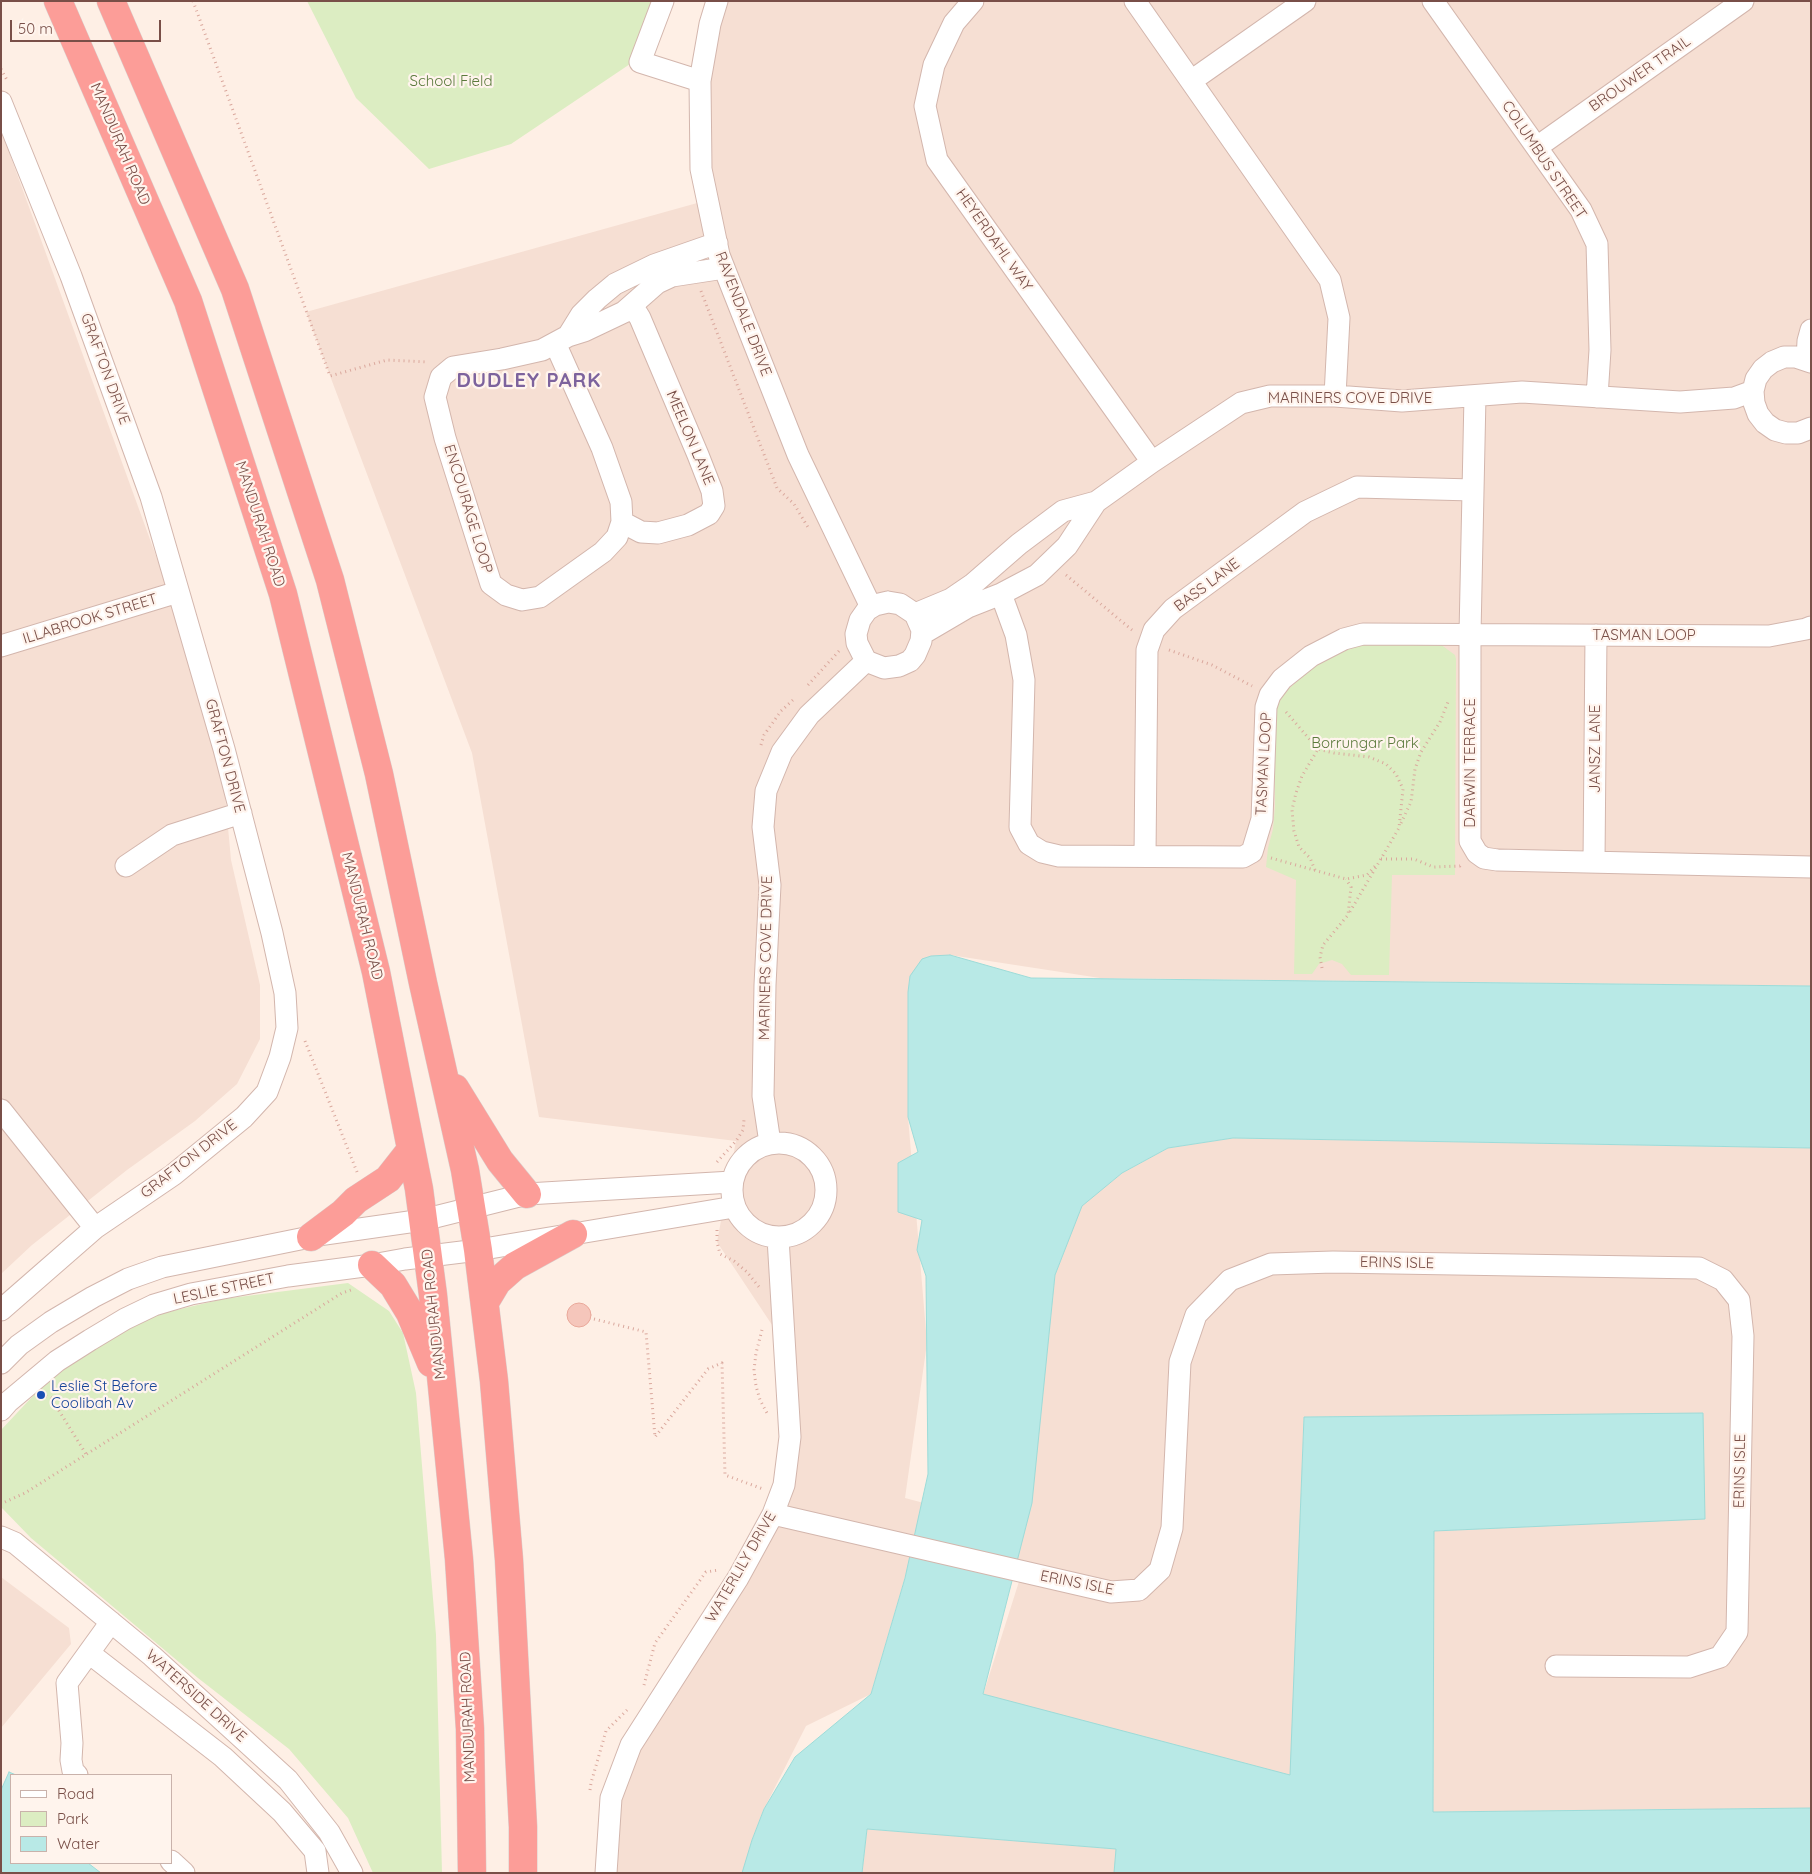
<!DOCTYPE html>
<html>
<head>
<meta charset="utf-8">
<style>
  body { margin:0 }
  #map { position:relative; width:1812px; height:1874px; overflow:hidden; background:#feefe5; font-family:Quicksand,sans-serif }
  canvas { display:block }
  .frame { position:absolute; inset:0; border:2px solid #794f48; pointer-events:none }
  .legend { position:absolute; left:10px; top:1774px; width:162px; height:90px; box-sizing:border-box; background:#fff4ed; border:1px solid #c9b2ab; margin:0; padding:6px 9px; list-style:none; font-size:15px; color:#794f48 }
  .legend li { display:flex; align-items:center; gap:10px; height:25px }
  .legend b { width:25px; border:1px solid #c9b2ab }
  .scale { position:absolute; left:10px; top:20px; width:151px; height:22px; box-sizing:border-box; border:2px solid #794f48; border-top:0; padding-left:6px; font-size:15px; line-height:18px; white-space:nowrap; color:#794f48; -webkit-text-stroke:4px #fff4ed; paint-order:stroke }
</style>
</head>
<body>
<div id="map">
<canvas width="1812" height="1874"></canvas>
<div class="frame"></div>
<ul class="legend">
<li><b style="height:6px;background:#fff"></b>Road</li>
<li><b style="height:14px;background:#dcedc2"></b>Park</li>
<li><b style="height:14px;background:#b8e9e6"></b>Water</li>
</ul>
<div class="scale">50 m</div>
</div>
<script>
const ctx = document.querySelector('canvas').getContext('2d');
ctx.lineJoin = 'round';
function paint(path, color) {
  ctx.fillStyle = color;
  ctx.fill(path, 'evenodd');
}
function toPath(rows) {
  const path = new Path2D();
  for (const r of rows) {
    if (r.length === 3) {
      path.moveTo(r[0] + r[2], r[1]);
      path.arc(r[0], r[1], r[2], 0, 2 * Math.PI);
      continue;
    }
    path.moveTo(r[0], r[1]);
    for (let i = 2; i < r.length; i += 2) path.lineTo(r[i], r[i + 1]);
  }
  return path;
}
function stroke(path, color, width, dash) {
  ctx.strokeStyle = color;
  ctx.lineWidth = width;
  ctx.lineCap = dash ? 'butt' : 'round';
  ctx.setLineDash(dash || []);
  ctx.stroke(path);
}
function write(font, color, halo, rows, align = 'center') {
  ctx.font = font + ' Quicksand,sans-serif';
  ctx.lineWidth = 4.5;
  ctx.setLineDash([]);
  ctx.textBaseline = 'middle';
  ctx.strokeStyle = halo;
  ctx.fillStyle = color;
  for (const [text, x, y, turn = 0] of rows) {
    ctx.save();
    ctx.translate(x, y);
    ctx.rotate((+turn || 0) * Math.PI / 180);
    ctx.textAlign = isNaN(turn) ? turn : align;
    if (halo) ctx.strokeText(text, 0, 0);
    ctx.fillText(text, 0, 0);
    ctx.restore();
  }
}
paint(toPath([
  [722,1,1811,1,1811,986,1100,978,950,955,910,976,908,1117,927,1343,905,1498,1025,1530,1055,1275,1081,1206,1122,1173,1168,1148,1233,1138,1811,1148,1811,1808,1433,1812,1434,1531,1704,1518,1702,1414,1304,1417,1291,1776,983,1695,1022,1572,914,1546,871,1694,806,1726,764,1809,752,1840,745,1873,605,1873,631,1745,755,1546,790,1437,784,1343,717,1242,736,1141,539,1117,472,753,306,312,708,200,700,81],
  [1,130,219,729,231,860,260,985,260,1039,237,1084,195,1121,127,1170,32,1245,1,1274],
  [1,1577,69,1628,71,1644,1,1728],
  [867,1829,1117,1849,1114,1873,862,1873]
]), '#f6dfd3');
paint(toPath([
  [307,1,657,1,633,62,511,144,429,169,356,98],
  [1365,643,1440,644,1455,655,1456,659,1455,875,1392,875,1389,975,1351,975,1342,964,1332,960,1319,964,1312,974,1294,974,1296,880,1266,867,1268,848,1273,829,1275,806,1274,715,1279,697,1316,665,1352,647],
  [348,1283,389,1311,403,1333,416,1393,436,1635,442,1873,373,1873,348,1818,289,1749,198,1678,31,1538,1,1507,1,1430,62,1365,151,1316,223,1299]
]), '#dcedc2');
const water = toPath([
  [950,955,1031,978,1811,986,1811,1148,1233,1138,1168,1148,1122,1173,1082,1206,1055,1275,1032,1503,983,1694,1290,1775,1304,1417,1703,1413,1705,1519,1434,1531,1433,1812,1811,1808,1811,1873,1114,1873,1116,1849,867,1829,862,1873,742,1873,752,1840,764,1809,795,1757,871,1694,905,1578,928,1474,926,1276,917,1250,922,1220,898,1212,898,1163,918,1152,908,1117,908,992,910,976,922,959,931,956,950,955],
  [9,1772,16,1775,11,1775,11,1863,88,1863,101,1873,1,1873,1,1790,9,1772]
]);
paint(water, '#b8e9e6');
stroke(water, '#9ddbd8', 1);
const building = toPath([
  [579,1315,12]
]);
paint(building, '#f5c6bb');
stroke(building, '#e9a89a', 1);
const minor = toPath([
  [663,1,640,62,700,81],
  [717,1,710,24,700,81,701,169,719,255,798,455,871,607],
  [973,1,954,23,934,65,925,106,937,160,1152,462],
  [1135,1,1330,280,1339,318,1335,396],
  [1433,1,1581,210,1597,244,1600,350,1597,397],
  [1191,81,1305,1],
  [1,102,71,276,151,497,224,749,272,933,285,993,287,1028,280,1057,267,1092,244,1117,173,1175,95,1228,1,1310],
  [1537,147,1743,1],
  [568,336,581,315,597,299,615,284,654,265,717,243],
  [555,343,602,448,621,502,622,522,617,537,603,552,540,597,522,600,506,595,491,584,445,438,435,397,441,377,453,367,502,359,542,350,568,336,584,331,624,312,657,283,672,276,724,268],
  [1807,360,1808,341,1811,330],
  [1811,362,1796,357,1784,357,1772,362,1763,369,1756,379,1753,391,1754,403,1758,414,1765,423,1775,430,1786,433,1798,433,1811,428],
  [1475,396,1470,634,1470,841,1477,853,1484,858,1497,860,1811,867],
  [622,522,641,532,658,533,688,525,709,514,714,506,712,491,698,455,640,318,632,305],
  [1001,594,1016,635,1024,680,1020,827,1029,844,1042,852,1059,856,1243,857,1252,852,1262,819,1266,707,1270,695,1282,679,1311,656,1344,639,1363,634,1769,636,1806,629,1811,627],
  [888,602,900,604,915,614,922,630,921,641,915,655,910,661,899,666,884,668,866,661,857,643,856,634,860,620,867,610,875,605,888,602],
  [915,614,951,599,973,584,1019,544,1063,511,1096,502,1152,462,1241,403,1270,396,1335,396,1402,401,1522,392,1680,402,1734,398,1753,391],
  [922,634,968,607,1001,594,1037,575,1067,546,1096,502],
  [1,646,178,592],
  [1145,856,1147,650,1154,630,1173,609,1305,512,1357,487,1473,490],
  [1594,862,1596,635],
  [126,866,172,835,241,813],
  [1,1110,95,1228],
  [779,1190,47],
  [770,1143,763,1096,765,985,770,885,763,827,766,791,782,752,809,715,866,661],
  [1,1363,19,1345,51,1322,93,1297,128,1279,162,1267,325,1234,423,1220,527,1194,732,1182],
  [1,1410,8,1402,57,1361,90,1340,125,1319,154,1305,191,1294,288,1276,372,1265,405,1259,478,1250,734,1207],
  [773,1514,1111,1592,1139,1590,1160,1570,1172,1528,1180,1362,1196,1315,1230,1280,1271,1264,1333,1262,1699,1268,1723,1280,1739,1300,1743,1336,1737,1632,1720,1657,1689,1667,1556,1666],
  [1,1537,15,1543,152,1656,288,1780,329,1832,352,1873],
  [89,1653,223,1757,282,1812,315,1851,318,1873],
  [77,1775,73,1771,71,1760,72,1743,67,1683,111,1622],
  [171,1861,184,1873],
  [606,1873,611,1798,631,1745,738,1578,773,1514,784,1485,790,1437,778,1238]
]);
const highway = toPath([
  [58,1,188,301,283,594,376,972,419,1189,433,1295,459,1559,470,1729,472,1873],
  [111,1,235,289,330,580,379,774,423,983,465,1170,478,1250,494,1381,509,1560,523,1827,523,1873],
  [455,1088,500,1161,527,1194],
  [311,1237,343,1213,356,1200,388,1179,410,1151],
  [372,1265,393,1285,410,1313,431,1363],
  [485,1302,497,1282,515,1266,573,1234]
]);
stroke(minor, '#d3b6ad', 23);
stroke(highway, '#d9cecc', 29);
stroke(toPath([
  [193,1,330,376,387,360,427,362],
  [1,69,8,82],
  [701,291,777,488,794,504,809,529],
  [1066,575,1132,630],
  [1169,650,1212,665,1252,686],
  [808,685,839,651],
  [1286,712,1318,749,1334,753,1369,757,1386,764,1396,774,1403,789,1399,828,1348,915],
  [761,745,764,735,781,711,793,700],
  [1401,823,1411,802,1415,769,1421,752,1440,722,1448,702],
  [1271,858,1346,879,1367,875,1377,864],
  [1381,859,1414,859,1433,867,1460,866,1462,864],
  [1315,870,1310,858,1299,847,1294,831,1292,810,1296,793,1302,776,1318,749],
  [1322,968,1320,957,1323,945,1348,915,1351,887,1346,879],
  [305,1041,357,1172],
  [717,1162,736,1141,743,1130,744,1120],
  [717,1230,717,1242,720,1254,734,1261,747,1272,759,1287],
  [594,1319,646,1332,655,1437,708,1369,722,1363,725,1475,763,1489],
  [762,1330,756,1353,754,1370,756,1386,760,1400,767,1413],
  [46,1396,51,1398,86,1454],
  [5,1502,25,1493,342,1293,351,1290],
  [644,1685,655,1643,706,1572,719,1570],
  [590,1790,591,1783,606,1731,627,1710]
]), '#daa89d', 3, [1, 4]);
stroke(minor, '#fff', 21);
stroke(highway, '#fc9d98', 28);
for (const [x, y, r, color] of [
  [41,1395,5,"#1a4fb4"]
]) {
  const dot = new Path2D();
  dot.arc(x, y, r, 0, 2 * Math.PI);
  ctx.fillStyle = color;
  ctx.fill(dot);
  stroke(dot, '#fff4ed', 2);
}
write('15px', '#794f48', '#fff4ed', [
  ["BROUWER TRAIL",1640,74,-35],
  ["MANDURAH ROAD",120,144,67],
  ["COLUMBUS STREET",1544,160,56],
  ["HEYERDAHL WAY",994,240,55],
  ["RAVENDALE DRIVE",743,314,69],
  ["GRAFTON DRIVE",105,369,70],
  ["MARINERS COVE DRIVE",1350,398],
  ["MEELON LANE",690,438,67],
  ["ENCOURAGE LOOP",468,509,73],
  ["MANDURAH ROAD",260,524,72],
  ["BASS LANE",1207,585,-37],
  ["ILLABROOK STREET",90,619,-17],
  ["TASMAN LOOP",1644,635],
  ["JANSZ LANE",1595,749,-90],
  ["GRAFTON DRIVE",225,756,75],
  ["DARWIN TERRACE",1470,763,-90],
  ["TASMAN LOOP",1264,764,-87],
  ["MANDURAH ROAD",362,916,76],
  ["MARINERS COVE DRIVE",766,958,-89],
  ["GRAFTON DRIVE",189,1159,-38],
  ["ERINS ISLE",1397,1263,1],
  ["LESLIE STREET",224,1289,-12],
  ["MANDURAH ROAD",434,1314,-96],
  ["ERINS ISLE",1740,1471,-89],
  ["WATERLILY DRIVE",741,1567,-60],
  ["ERINS ISLE",1077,1583,11],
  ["WATERSIDE DRIVE",196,1696,42],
  ["MANDURAH ROAD",468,1717,-92]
]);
write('15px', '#5b7a3c', '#fff4ed', [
  ["School Field",451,81],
  ["Borrungar Park",1365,743]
]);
write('15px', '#164399', '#fff4ed', [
  ["Leslie St Before",51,1386],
  ["Coolibah Av",51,1403]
], 'left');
ctx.letterSpacing = '1px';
write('bold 20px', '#7d639d', '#fff4ed', [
  ["DUDLEY PARK",529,381]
]);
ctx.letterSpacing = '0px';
</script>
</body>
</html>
